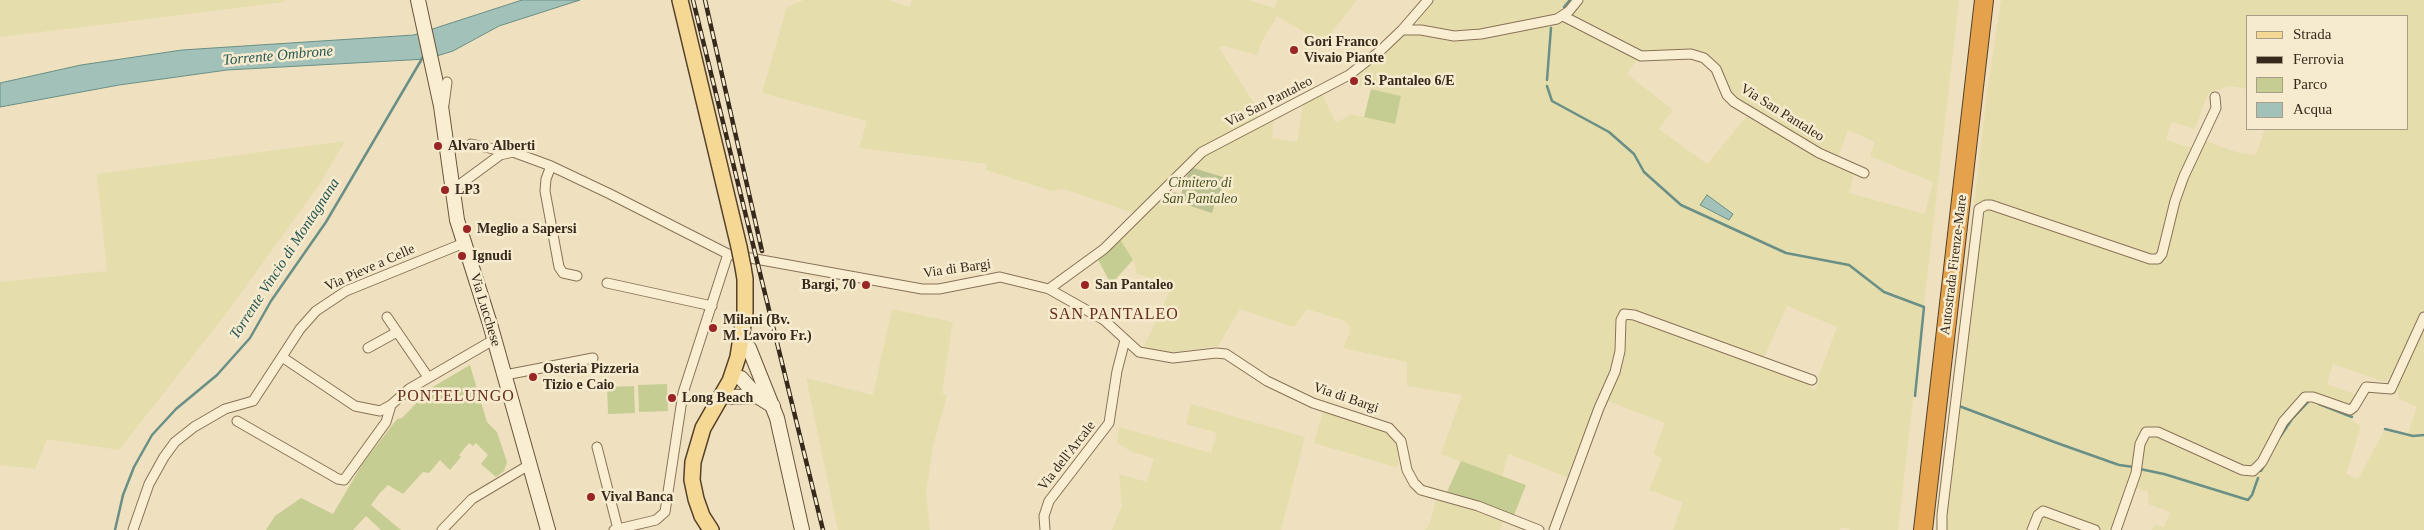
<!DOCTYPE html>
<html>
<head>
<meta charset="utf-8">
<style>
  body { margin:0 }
  #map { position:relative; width:2424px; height:530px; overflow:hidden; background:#efe1bf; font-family:"Times New Roman",serif }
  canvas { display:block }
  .legend { position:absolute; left:2246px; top:15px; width:162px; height:115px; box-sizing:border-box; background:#f6ebce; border:1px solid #aa9d87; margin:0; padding:6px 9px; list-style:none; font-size:15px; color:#37291c }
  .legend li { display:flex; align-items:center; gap:10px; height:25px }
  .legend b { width:25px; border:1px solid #aa9d87 }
</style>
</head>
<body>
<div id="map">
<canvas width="2424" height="530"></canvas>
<ul class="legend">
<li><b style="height:6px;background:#f5d894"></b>Strada</li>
<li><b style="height:6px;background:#37291c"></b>Ferrovia</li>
<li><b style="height:14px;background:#c6cd92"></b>Parco</li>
<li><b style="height:14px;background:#a2c1b8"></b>Acqua</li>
</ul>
</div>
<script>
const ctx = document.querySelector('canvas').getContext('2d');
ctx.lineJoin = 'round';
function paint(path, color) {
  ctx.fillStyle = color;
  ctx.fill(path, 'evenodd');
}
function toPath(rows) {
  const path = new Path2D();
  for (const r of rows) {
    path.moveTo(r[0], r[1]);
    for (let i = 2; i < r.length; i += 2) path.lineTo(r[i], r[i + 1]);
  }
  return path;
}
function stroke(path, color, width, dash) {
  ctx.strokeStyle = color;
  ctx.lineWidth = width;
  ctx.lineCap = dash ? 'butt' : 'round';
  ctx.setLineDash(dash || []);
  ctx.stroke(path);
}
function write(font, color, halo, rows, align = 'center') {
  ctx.font = font + ' "Times New Roman",serif';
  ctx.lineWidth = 5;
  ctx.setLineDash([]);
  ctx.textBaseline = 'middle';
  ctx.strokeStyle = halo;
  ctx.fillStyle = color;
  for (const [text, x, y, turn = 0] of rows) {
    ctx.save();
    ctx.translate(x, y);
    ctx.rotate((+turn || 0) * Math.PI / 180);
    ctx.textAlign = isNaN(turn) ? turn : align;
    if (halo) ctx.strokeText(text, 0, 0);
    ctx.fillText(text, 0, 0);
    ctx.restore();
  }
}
paint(toPath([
  [0,0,285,0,285,2,0,37],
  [804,0,888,0,910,7,912,0,1248,0,1275,8,1277,0,1357,0,1323,43,1277,16,1262,41,1257,55,1224,46,1219,48,1257,108,1258,119,1197,151,1137,212,1130,212,1064,189,1052,191,986,170,987,164,859,148,867,121,762,93,787,7],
  [1433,0,1568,0,1557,13,1550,16,1482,30,1456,32,1418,24,1418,18],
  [1583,0,1959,0,1898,530,1851,530,1842,527,1840,530,1673,530,1683,502,1649,490,1662,458,1653,454,1665,423,1598,397,1567,477,1508,454,1502,477,1441,454,1462,395,1407,386,1407,362,1343,348,1350,332,1349,325,1342,320,1307,309,1294,327,1240,309,1218,346,1168,353,1143,348,1173,285,1137,274,1133,260,1120,239,1153,205,1167,194,1173,194,1169,199,1217,196,1220,186,1190,167,1199,158,1274,119,1272,138,1297,142,1303,104,1322,94,1336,123,1351,114,1395,124,1401,96,1357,85,1348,81,1364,71,1401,37,1415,33,1453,41,1469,41,1543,27,1566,20],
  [1642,53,1707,55,1717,65,1732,98,1752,110,1707,164,1659,129,1673,110,1627,74],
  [1848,130,1875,142,1870,156,1933,182,1925,214,1849,193,1854,173,1836,164],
  [1787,306,1837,327,1818,378,1820,380,1814,391,1806,381,1761,364],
  [2001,0,2424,0,2424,530,2152,530,2154,524,2164,527,2170,512,2148,504,2148,492,2130,485,2114,528,2111,530,1936,530,1987,93],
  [2248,16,2408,16,2408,129,2265,129,2256,155,2239,153,2203,140,2198,150,2166,140,2171,122,2195,129,2208,93,2229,86,2248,89],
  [2333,364,2385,382,2394,373,2397,381,2399,399,2417,407,2407,436,2384,431,2358,479,2346,474,2361,426,2351,420,2356,410,2357,395,2327,384],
  [345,141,319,185,225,315,119,450,47,439,35,469,0,465,0,282,107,271,97,174],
  [892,309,953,322,942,393,947,395,933,446,926,493,930,530,838,530,806,378,873,395],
  [1191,404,1305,437,1281,530,1112,530,1122,506,1119,474,1147,482,1154,458,1132,452,1117,443,1119,427,1211,453,1217,433,1186,424],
  [1323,411,1360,421,1388,433,1397,446,1399,464,1395,467,1314,443],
  [1436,499,1474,509,1503,521,1500,530,1425,530,1430,523]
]), '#e5ddac');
paint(toPath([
  [1371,89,1401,96,1395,124,1364,117],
  [1120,239,1133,260,1111,284,1098,260],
  [470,365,487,422,497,432,507,462,504,471,496,477,481,464,488,455,476,443,473,446,469,443,459,455,461,457,450,470,440,460,429,473,423,472,403,494,388,485,379,494,371,505,401,530,381,530,366,516,353,530,266,530,275,516,301,498,333,514,363,463,397,419,402,418,431,388],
  [667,384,668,411,639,412,638,385],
  [634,386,635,413,608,414,607,387],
  [1461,461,1526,485,1514,515,1446,494]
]), '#c6cd92');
paint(toPath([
  [1190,167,1223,177,1221,194,1217,196,1212,213,1169,199,1174,192,1181,194]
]), '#bbc292');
const water = toPath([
  [522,0,580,0,499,26,453,51,427,59,227,70,119,85,0,107,0,83,81,65,182,50,414,35,522,0],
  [1707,195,1733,214,1729,220,1700,205,1707,195]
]);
paint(water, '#a2c1b8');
stroke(water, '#698f86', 1);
stroke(toPath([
  [1564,7,1570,0],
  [1547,80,1551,28],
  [1547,86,1552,101,1609,132,1634,154,1644,172,1681,205,1786,253,1849,265,1884,292,1924,307,1915,396],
  [2319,404,2352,417],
  [1959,406,2057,443,2119,465,2134,467],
  [2385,429,2413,436,2424,435],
  [2280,437,2292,419,2309,401],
  [2140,469,2164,474,2248,500,2252,495,2258,478],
  [2261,471,2265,464],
  [115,530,123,495,134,467,152,435,176,409,217,375,250,338,271,301,326,222,423,57]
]), '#698f86', 2.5);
const street = toPath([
  [1563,16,1641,56,1691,54,1704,58,1716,69,1727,95,1734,102,1819,153,1864,173],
  [1402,30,1428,0],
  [444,105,447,82],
  [471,144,507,152],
  [551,166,546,179,545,191,559,267,563,273,577,276],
  [451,191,500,155,513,152,551,166,610,194,728,254,922,289,939,289,1000,277,1049,289,1104,320,1139,352,1173,358,1216,353,1226,354,1267,381,1313,403,1389,428,1401,441,1407,470,1414,483,1421,490,1478,506,1539,530],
  [607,283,712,306],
  [1049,289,1104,249,1202,152,1349,75,1380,51,1402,30,1421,30,1454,36,1481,34,1557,19,1569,11,1578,0],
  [387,317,428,377],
  [368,348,397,332],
  [282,357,355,406,380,411,391,405],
  [505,375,593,358],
  [237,421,338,479,344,480,386,422,391,405,409,389,495,339],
  [597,447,618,529],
  [133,530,149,484,164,457,175,442,194,427,225,409,253,401,300,329,316,311,346,291,464,243],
  [442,530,472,499,529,465],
  [614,530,656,520,665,512,683,393,728,254],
  [1045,530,1044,516,1049,501,1109,423,1117,371,1125,340],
  [1554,530,1599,408,1615,372,1620,351,1621,320,1624,314,1634,315,1812,380],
  [1942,530,1942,515,1979,209,1986,205,1991,205,2150,259,2158,259,2162,254,2175,201,2184,176,2216,108,2215,97],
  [2032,530,2038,515,2043,511,2095,530],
  [2116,530,2136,473,2140,444,2146,432,2158,432,2242,470,2253,471,2262,462,2283,422,2305,397,2313,397,2350,410,2354,407,2366,387,2391,389,2424,317]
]);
const secondary = toPath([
  [418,0,441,106,457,220,490,324,548,530],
  [749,348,777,418,802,530],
  [741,378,757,396,773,406],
  [730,397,757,396]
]);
const primary = toPath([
  [680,0,739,247],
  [711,530,702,516,696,499,692,480,693,462,703,428,730,381,738,357,745,312,745,279,743,267]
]);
const highway = toPath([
  [1923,530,1984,0]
]);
stroke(street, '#887257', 11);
stroke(secondary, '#6a533a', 16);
stroke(primary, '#56402b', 18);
stroke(highway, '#56402b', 20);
stroke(street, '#faeed2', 9);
stroke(secondary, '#faeed2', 14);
stroke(primary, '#f5d894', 15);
stroke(highway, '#e3a24b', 18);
const rail = toPath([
  [693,0,823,530],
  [705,0,762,251]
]);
stroke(rail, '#37291c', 4.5);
stroke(rail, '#f6ebce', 2.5, [8]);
const primaryBridge = toPath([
  [739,247,743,267]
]);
stroke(primaryBridge, '#56402b', 18, []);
stroke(primaryBridge, '#f5d894', 15);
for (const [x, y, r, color] of [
  [1294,50,5,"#992524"],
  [1354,81,5,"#992524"],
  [438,146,5,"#992524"],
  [445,190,5,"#992524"],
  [467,229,5,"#992524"],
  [462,256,5,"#992524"],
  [866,285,5,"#992524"],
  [1085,285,5,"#992524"],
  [713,328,5,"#992524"],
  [533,377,5,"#992524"],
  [672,398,5,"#992524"],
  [591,497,5,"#992524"]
]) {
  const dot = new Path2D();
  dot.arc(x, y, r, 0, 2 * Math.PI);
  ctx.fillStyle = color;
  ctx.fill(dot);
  stroke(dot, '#f6ebce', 2);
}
write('bold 14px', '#37291c', '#f6ebce', [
  ["Gori Franco",1304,42],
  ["Vivaio Piante",1304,58],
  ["S. Pantaleo 6/E",1364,81],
  ["Alvaro Alberti",448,146],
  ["LP3",455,190],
  ["Meglio a Sapersi",477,229],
  ["Ignudi",472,256],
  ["Bargi, 70",856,285,"right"],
  ["San Pantaleo",1095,285],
  ["Milani (Bv.",723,320],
  ["M. Lavoro Fr.)",723,336],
  ["Osteria Pizzeria",543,369],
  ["Tizio e Caio",543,385],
  ["Long Beach",682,398],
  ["Vival Banca",601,497]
], 'left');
write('14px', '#37291c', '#f6ebce', [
  ["Via San Pantaleo",1269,102,-27],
  ["Via San Pantaleo",1782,113,32],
  ["Autostrada Firenze-Mare",1954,265,-83],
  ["Via Pieve a Celle",370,268,-24],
  ["Via di Bargi",957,269,-8],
  ["Via Lucchese",485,310,73],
  ["Via di Bargi",1346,398,19],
  ["Via dell'Arcale",1067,456,-52]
]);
write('italic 14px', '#475422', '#f6ebce', [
  ["Cimitero di",1200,183],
  ["San Pantaleo",1200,199]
]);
write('italic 15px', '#2a5855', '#f6ebce', [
  ["Torrente Ombrone",278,56,-5],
  ["Torrente Vincio di Montagnana",285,259,-57]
]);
ctx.letterSpacing = '1px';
write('16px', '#652a1a', '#f6ebce', [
  ["SAN PANTALEO",1114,315],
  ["PONTELUNGO",456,397]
]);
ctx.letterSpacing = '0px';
</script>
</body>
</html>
